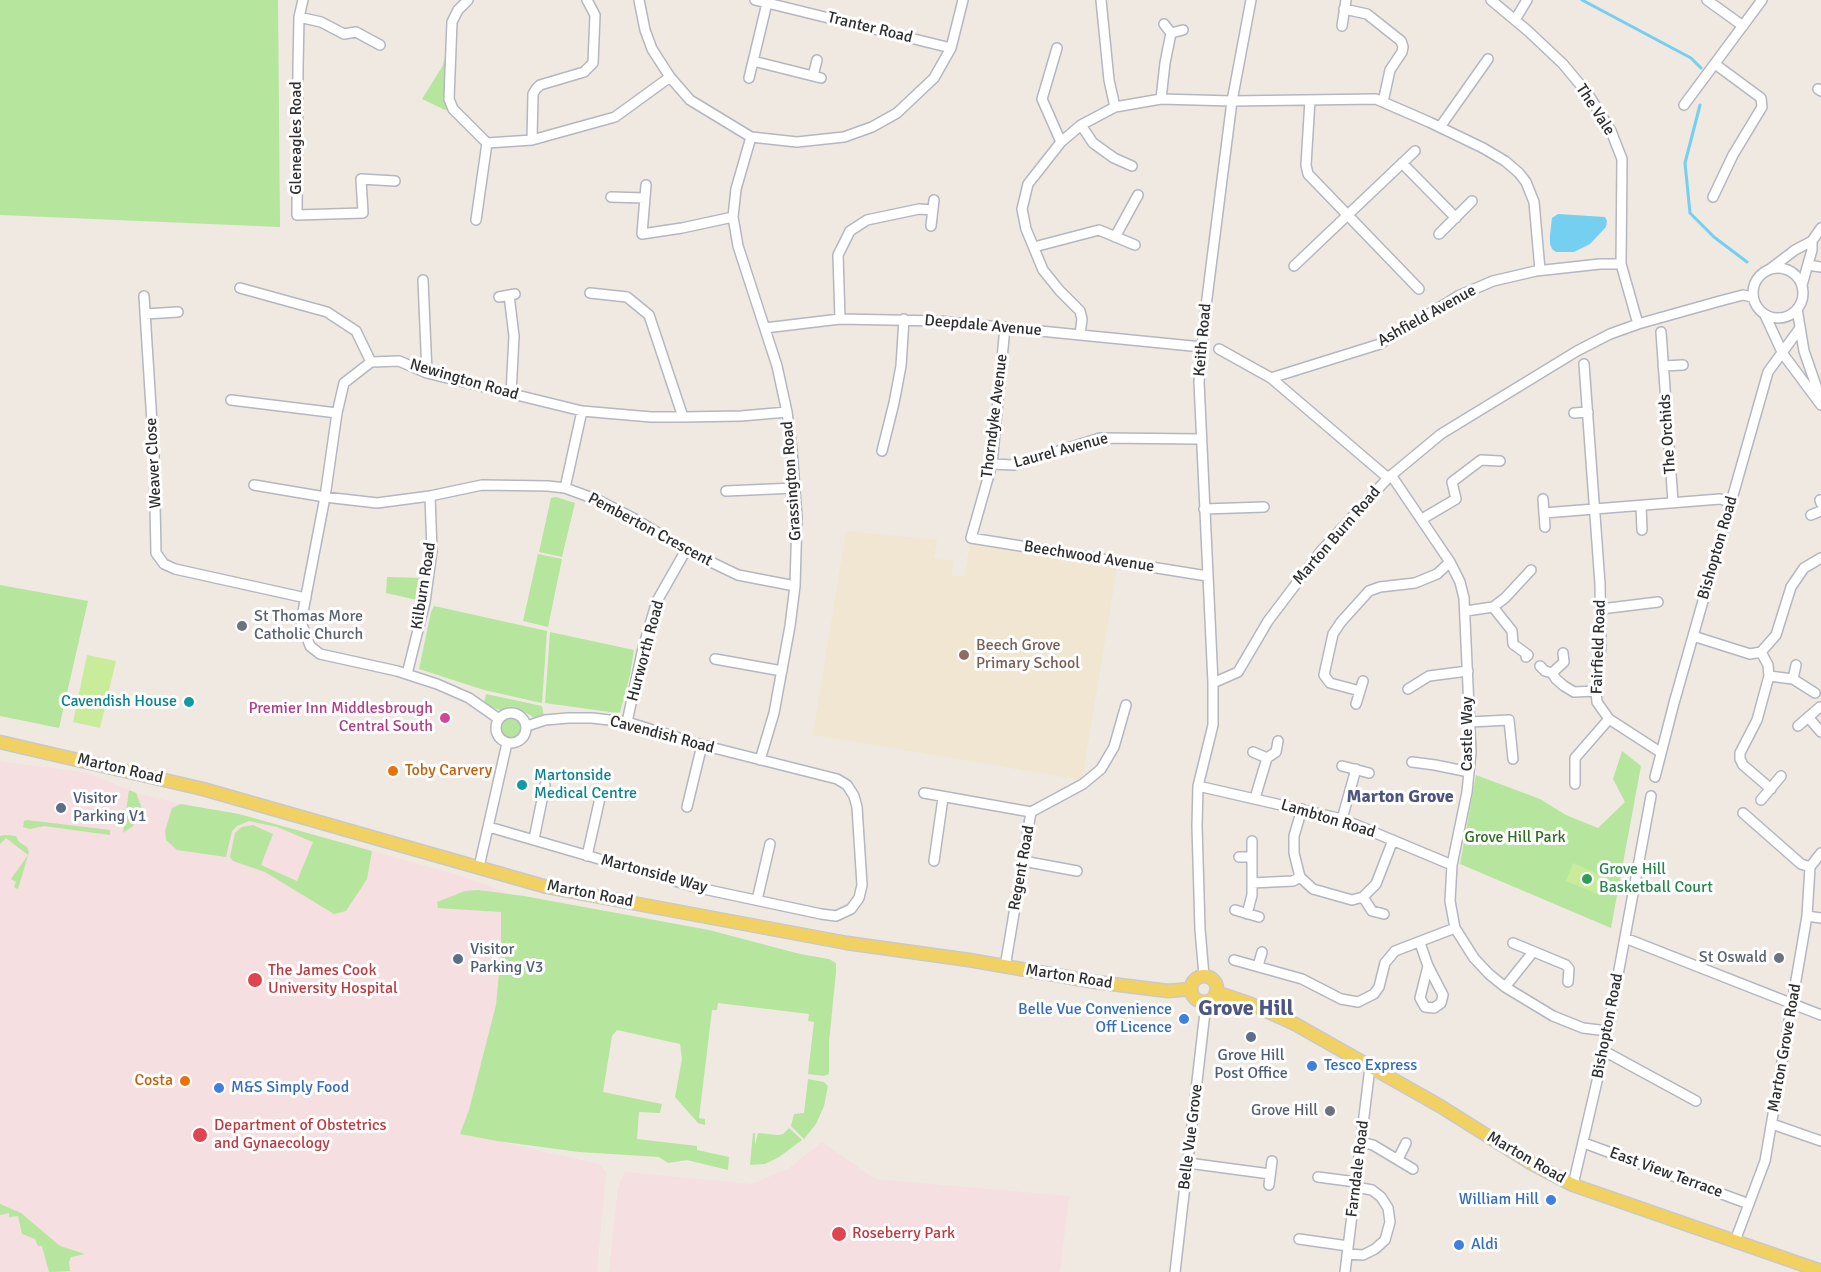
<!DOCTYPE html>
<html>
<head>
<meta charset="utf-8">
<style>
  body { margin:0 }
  canvas { display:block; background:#efe9e1 }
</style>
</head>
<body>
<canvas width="1821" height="1272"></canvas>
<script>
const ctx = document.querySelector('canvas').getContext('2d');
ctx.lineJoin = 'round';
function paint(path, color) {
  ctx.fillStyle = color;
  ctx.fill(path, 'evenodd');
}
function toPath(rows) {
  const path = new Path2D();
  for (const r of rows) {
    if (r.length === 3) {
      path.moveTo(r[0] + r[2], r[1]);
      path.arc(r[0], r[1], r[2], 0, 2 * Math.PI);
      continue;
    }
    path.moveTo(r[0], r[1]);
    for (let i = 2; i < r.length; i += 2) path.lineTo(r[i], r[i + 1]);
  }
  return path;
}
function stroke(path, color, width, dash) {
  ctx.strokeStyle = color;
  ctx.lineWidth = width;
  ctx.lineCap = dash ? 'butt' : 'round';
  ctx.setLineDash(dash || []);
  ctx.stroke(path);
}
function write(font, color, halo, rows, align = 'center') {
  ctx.font = font + ' Signika,sans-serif';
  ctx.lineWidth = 6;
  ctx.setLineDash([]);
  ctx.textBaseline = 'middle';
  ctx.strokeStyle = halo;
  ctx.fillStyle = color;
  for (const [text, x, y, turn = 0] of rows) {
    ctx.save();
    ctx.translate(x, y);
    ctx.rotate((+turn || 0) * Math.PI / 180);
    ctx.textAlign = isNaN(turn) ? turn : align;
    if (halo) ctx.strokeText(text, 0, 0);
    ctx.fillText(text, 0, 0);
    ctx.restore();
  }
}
paint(toPath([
  [846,531,937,540,934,558,954,561,951,575,964,577,970,544,1117,568,1082,780,813,735]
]), '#f0e6d1');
paint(toPath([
  [0,761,88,773,136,793,189,806,239,814,458,875,516,896,497,1141,599,1164,603,1168,606,1172,597,1272,0,1272],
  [822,1142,875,1179,1069,1196,1060,1272,609,1272,618,1188,625,1172,752,1184,788,1169]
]), '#f5dfe0');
paint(toPath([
  [0,0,278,0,280,227,0,215],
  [447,52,449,109,445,110,422,99,442,67],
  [556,497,575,503,562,557,539,552,551,498],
  [538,554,562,559,548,627,523,621],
  [387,577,422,578,417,600,386,593],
  [0,585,88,601,59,728,0,716],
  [434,606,547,631,542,703,484,690,419,669,431,612],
  [550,632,634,650,630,675,620,712,617,713,545,703],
  [486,694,542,706,544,717,533,717,518,708,500,710,494,708,484,703],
  [511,728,12],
  [1622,751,1641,766,1611,928,1460,864,1476,775,1540,799,1566,815,1598,828,1625,802,1613,779],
  [129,790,136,793,141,806,140,812,133,826,123,833],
  [181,804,239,814,372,851,367,879,346,911,334,914,265,872,233,861,230,857,235,833,242,827,253,825,273,834,261,865,297,881,313,842,277,827,249,821,237,826,232,831,226,857,177,850,166,840,165,831,172,808],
  [27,820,110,830,110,835,44,826,30,829,23,827,24,821],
  [5,835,16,836,19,842,27,847,29,852,18,889,14,887,16,882,11,879,28,855,6,838,0,844,0,836],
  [478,890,524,896,709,930,800,954,829,959,836,963,836,972,829,1042,829,1074,824,1076,808,1074,814,1022,808,1021,809,1014,718,1003,717,1010,712,1010,699,1118,705,1119,705,1125,698,1123,675,1097,682,1059,680,1044,617,1030,612,1036,603,1092,662,1104,660,1113,639,1112,637,1139,697,1146,697,1150,729,1157,728,1170,687,1160,668,1163,659,1157,579,1152,497,1141,460,1134,469,1110,496,1005,501,953,501,912,438,908,437,902,465,891],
  [808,1079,824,1082,828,1086,824,1106,816,1124,804,1139,791,1126,794,1114,804,1113],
  [789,1128,802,1140,779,1157,765,1164,750,1165,753,1133,755,1133,755,1145,758,1133,778,1135,783,1134],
  [0,1204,21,1213,60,1246,85,1254,71,1257,69,1262,70,1271,49,1272,42,1246,38,1246,35,1239,22,1234,18,1216,9,1217,9,1213,0,1215]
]), '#b6e59e');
paint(toPath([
  [87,655,116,661,100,728,73,722],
  [1573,863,1607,878,1600,895,1566,881]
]), '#c9ec9a');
paint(toPath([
  [1558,214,1605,217,1607,221,1606,227,1590,244,1574,252,1556,252,1552,249,1550,244,1550,235,1552,218]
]), '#75cff0');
stroke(toPath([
  [1582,0,1691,58,1701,68],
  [1700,105,1685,163,1690,213,1714,237,1747,262]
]), '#75cff0', 3);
const minor = toPath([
  [303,0,299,17,298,68,297,215,363,213,361,179,395,181],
  [468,0,458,10,452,22,449,99,453,109,487,143],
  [639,0,645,30,652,49,670,77,690,100,751,137,797,142,844,137,872,127,897,113,934,78,951,48,963,0],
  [755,0,951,48],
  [1101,0,1109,80,1115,107],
  [1491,0,1528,31,1563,64,1588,94,1611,131,1622,159,1621,264,1638,324],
  [1707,0,1743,26],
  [1344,9,1367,14,1401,41,1403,47,1402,52,1390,70,1383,102],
  [299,17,321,22,344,34,356,32,380,45],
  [1515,20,1527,0],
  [1342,26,1346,0],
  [1171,33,1183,30],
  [1057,48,1042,99,1061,142],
  [753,61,821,78],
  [813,76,817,60],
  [749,78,767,3],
  [1818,89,1821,91],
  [1161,99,1165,63,1171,33,1164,24],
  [1310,100,1306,165,1308,174,1419,289],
  [1684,105,1762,0],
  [1081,125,1093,143,1114,158,1132,166],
  [1440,127,1488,59],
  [751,137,736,189,733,217,738,246,777,366,787,412,792,450,797,517,795,586,790,626,774,713,760,760],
  [532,140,533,94,536,89,540,85,584,72,593,63,595,15,587,0],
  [487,143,532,140,615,117,670,77],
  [1402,163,1456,218],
  [646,185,642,234,682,228,733,217],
  [611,197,645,198],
  [1713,197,1733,155,1762,107,1761,98,1715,64],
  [476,220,487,143],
  [931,226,934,200],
  [1439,234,1472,201],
  [1115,237,1138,195],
  [1034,247,1099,230,1135,245],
  [1808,265,1821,267],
  [1294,266,1415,151],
  [1778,293,25],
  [1770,269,1795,250,1812,241,1821,228],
  [423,280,427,373],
  [1802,285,1812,250,1812,241],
  [240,288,327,312,356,331,371,362],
  [590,293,627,297,649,315,683,417],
  [509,295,514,336,511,394],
  [144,296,154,455,156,553,164,564,175,569,306,598],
  [499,297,515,294],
  [1797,309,1804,351,1821,400],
  [145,314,178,312],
  [1765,315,1783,354,1821,405],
  [840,319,838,255,850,231,867,220,919,209,933,210],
  [1005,327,992,464,971,538,1207,576],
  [765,328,840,319,939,321,1202,347],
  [1661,332,1673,502],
  [1080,335,1082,319,1080,311,1060,291,1043,270,1026,229,1022,209,1028,184,1061,142,1081,125,1115,107,1161,99,1232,101,1376,99,1429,122,1483,148,1505,161,1519,173,1526,182,1534,202,1540,270],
  [1219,349,1271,378,1388,478],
  [1584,364,1600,584,1601,646,1596,691,1597,702,1609,719,1660,752],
  [1663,366,1683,365],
  [1271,378,1380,344,1458,296,1493,281,1536,271,1600,264,1621,264],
  [231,400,337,413],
  [1574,413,1588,412],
  [882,451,894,403,901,366,904,319],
  [992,464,1014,465,1100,438,1201,439],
  [1391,475,1450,562,1460,582,1464,598,1471,752,1467,792,1452,865,1450,901,1455,928,1474,958,1489,974,1505,987,1553,1016,1583,1028,1608,1031],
  [254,485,325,497,377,503,430,496,482,485,548,486,565,488,598,500,633,518,686,550,738,575,795,586],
  [565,488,582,411],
  [726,491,795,488],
  [1543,499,1545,527],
  [1820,500,1821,503],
  [1641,506,1642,530],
  [1204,509,1264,507],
  [1544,513,1720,499,1730,502],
  [1811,515,1821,511],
  [1422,519,1456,499,1452,482,1481,460,1500,461],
  [1493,607,1505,598,1531,570],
  [1601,609,1658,602],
  [1466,611,1493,607,1512,631,1513,644,1528,655,1526,657],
  [1693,636,1750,654,1761,652,1776,635,1791,587,1804,568,1821,558],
  [1761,652,1768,665,1769,676,1757,720,1740,753,1740,759,1743,765,1771,789],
  [715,659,782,671],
  [1540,666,1545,671,1552,673,1556,679,1564,686,1574,692,1596,691],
  [1552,673,1564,662,1563,653],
  [407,674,425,602,432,551,430,496],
  [1769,676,1793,679,1815,693],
  [1793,679,1796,665],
  [1213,683,1238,672,1268,621,1321,551,1388,478,1441,434,1577,351,1610,334,1638,324,1720,301,1743,295,1752,297],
  [1408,689,1429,676,1468,671],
  [1360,691,1330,683,1324,675,1333,634,1341,622,1369,591,1380,587,1415,583,1437,574,1450,562],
  [1356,704,1363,681],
  [511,728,15],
  [1808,717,1821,732],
  [499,719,469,698,437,684,397,671,320,654,310,646,301,622,325,497,337,413,344,383,371,362,399,361,427,373,582,411,651,417,683,417,741,416,787,412],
  [627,722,643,648,657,601,686,550],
  [1470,722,1509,720,1513,759],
  [1798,726,1820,707],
  [1253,752,1267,758],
  [1412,762,1435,765,1469,772],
  [1342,766,1369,773],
  [1655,777,1674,703,1768,372,1800,328],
  [1575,784,1575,758,1609,719],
  [1198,786,1342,819,1452,865],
  [924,793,1031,812],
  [1255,798,1267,758,1276,752,1278,741],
  [1761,800,1781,776],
  [687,807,702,745],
  [1302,809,1294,836,1294,853,1300,877,1313,889,1352,900,1363,897,1376,884,1393,840],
  [1743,813,1801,864,1810,867],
  [1342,819,1356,769],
  [489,827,699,888,821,914,836,916,851,909,859,898,862,885,857,807,854,796,847,785,837,779,702,745,627,722,592,718,568,718,545,720,527,726],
  [534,839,545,785],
  [587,856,600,798],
  [1239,857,1252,857],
  [934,861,943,798],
  [1023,861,1077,871],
  [479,867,507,743],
  [1252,883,1293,881,1300,877],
  [1363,897,1372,911,1384,914],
  [757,900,770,844],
  [1235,910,1259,917],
  [1247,914,1252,895,1252,841],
  [1807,916,1821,918],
  [1625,938,1821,1015],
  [1420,943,1428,966,1443,995,1441,1003,1434,1008,1425,1007,1420,998,1428,966],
  [1513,943,1566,965,1569,969,1568,982],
  [1234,960,1302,979,1341,999,1358,1002,1374,994,1379,987,1385,963,1395,951,1455,928],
  [1258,966,1262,952],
  [1005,967,1031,812,1083,784,1101,769,1114,747,1126,705],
  [1204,976,1200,929,1197,826,1198,786,1213,725,1213,683,1199,382,1206,306,1232,101,1251,0],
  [1505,987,1533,952],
  [1604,1051,1696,1101],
  [1772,1124,1821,1141],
  [1361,1142,1373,1145,1413,1169],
  [1584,1143,1749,1204],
  [1398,1159,1406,1143],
  [1188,1163,1270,1174],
  [1318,1177,1356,1182],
  [1269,1185,1272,1161],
  [1573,1185,1604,1051,1651,796],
  [1299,1239,1348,1246],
  [1735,1241,1765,1161,1807,916,1810,867,1821,853],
  [1347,1254,1363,1255,1375,1249,1385,1240,1390,1222,1388,1208,1381,1197,1372,1190,1356,1187],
  [1175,1272,1205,1012,1205,1002],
  [1345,1272,1370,1067]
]);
const major = toPath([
  [0,742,203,789,547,887,847,943,969,960,1096,982,1168,991,1191,989],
  [1204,989,13],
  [1216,992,1251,1004,1295,1024,1440,1106,1529,1162,1573,1185,1821,1271]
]);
stroke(minor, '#b4b7c1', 12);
stroke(major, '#c9c9c9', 15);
stroke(minor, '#fff', 9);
stroke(major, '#f2d163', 12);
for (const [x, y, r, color] of [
  [242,626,6,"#6b7280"],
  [964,655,6,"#8d6e63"],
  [189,702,6,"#0f9aa8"],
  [445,718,6,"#d1479c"],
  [393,771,6,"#e8710a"],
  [522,785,6,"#0f9aa8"],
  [61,808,6,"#5c6f8a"],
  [1587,879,6,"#2e9e5b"],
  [1779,958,6,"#6b7280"],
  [458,959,6,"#5c6f8a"],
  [255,980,8,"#e0444e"],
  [1184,1019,6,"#3f7fe0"],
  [1251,1037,6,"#5c6f8a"],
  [1312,1066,6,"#3f7fe0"],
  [185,1081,6,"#e8710a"],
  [219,1088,6,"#3f7fe0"],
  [1330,1111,6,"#6b7280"],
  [200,1135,8,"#e0444e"],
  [1551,1200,6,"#3f7fe0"],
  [839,1234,8,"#e0444e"],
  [1459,1245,6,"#3f7fe0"]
]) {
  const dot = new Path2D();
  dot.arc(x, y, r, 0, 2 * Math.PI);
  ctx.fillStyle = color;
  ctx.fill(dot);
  stroke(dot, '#fff', 2);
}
write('16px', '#2e2e2e', '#fff', [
  ["Tranter Road",870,28,14],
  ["The Vale",1595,110,57],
  ["Gleneagles Road",297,138,-90],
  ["Ashfield Avenue",1427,316,-29],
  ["Deepdale Avenue",983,326,5],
  ["Keith Road",1203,340,-85],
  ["Newington Road",464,380,16],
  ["Thorndyke Avenue",995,416,-83],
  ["The Orchids",1668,434,-94],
  ["Laurel Avenue",1061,451,-15],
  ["Weaver Close",154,463,-93],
  ["Grassington Road",792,481,-94],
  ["Pemberton Crescent",650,530,28],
  ["Marton Burn Road",1337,536,-49],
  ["Bishopton Road",1718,548,-74],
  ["Beechwood Avenue",1089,557,9],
  ["Kilburn Road",424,586,-81],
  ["Fairfield Road",1599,647,-88],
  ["Hurworth Road",646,651,-75],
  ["Castle Way",1468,734,-90],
  ["Cavendish Road",662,735,15],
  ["Marton Road",120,769,13],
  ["Lambton Road",1328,819,17],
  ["Regent Road",1022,868,-80],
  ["Martonside Way",654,874,15],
  ["Marton Road",590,894,11],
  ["Marton Road",1069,977,9],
  ["Bishopton Road",1608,1026,-79],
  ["Marton Grove Road",1785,1048,-80],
  ["Belle Vue Grove",1191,1137,-83],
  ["Marton Road",1526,1158,30],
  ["Farndale Road",1358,1169,-83],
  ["East View Terrace",1666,1173,20]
]);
write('16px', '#5b616d', '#fff', [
  ["St Thomas More",254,617,"left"],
  ["Catholic Church",254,635,"left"],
  ["St Oswald",1767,958],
  ["Grove Hill",1318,1111]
], 'right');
write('16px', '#785e54', '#fff', [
  ["Beech Grove",976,646],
  ["Primary School",976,664]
], 'left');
write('16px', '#0d838f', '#fff', [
  ["Cavendish House",177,702],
  ["Martonside",534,776,"left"],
  ["Medical Centre",534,794,"left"]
], 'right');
write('16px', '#b23c85', '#fff', [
  ["Premier Inn Middlesbrough",433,709],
  ["Central South",433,727]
], 'right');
write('16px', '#c56008', '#fff', [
  ["Toby Carvery",405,771],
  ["Costa",173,1081,"right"]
], 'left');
write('16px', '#4e5e75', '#fff', [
  ["Visitor",73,799],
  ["Parking V1",73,817],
  ["Visitor",470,950],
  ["Parking V3",470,968],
  ["Grove Hill",1251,1056,"center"],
  ["Post Office",1251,1074,"center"]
], 'left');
write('16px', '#2c6e1b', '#fff', [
  ["Grove Hill Park",1515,838]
]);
write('16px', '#27864d', '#fff', [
  ["Grove Hill",1599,870],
  ["Basketball Court",1599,888]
], 'left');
write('16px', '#be3a42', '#fff', [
  ["The James Cook",268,971],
  ["University Hospital",268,989],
  ["Department of Obstetrics",214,1126],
  ["and Gynaecology",214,1144],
  ["Roseberry Park",852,1234]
], 'left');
write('16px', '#366cbe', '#fff', [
  ["Belle Vue Convenience",1172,1010,"right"],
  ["Off Licence",1172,1028,"right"],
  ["Tesco Express",1324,1066],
  ["M&S Simply Food",231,1088],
  ["William Hill",1539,1200,"right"],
  ["Aldi",1471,1245]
], 'left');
write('bold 18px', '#4d5680', '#fff', [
  ["Marton Grove",1400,797]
]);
write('bold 22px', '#4d5680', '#fff', [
  ["Grove Hill",1246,1009]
]);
</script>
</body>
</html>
